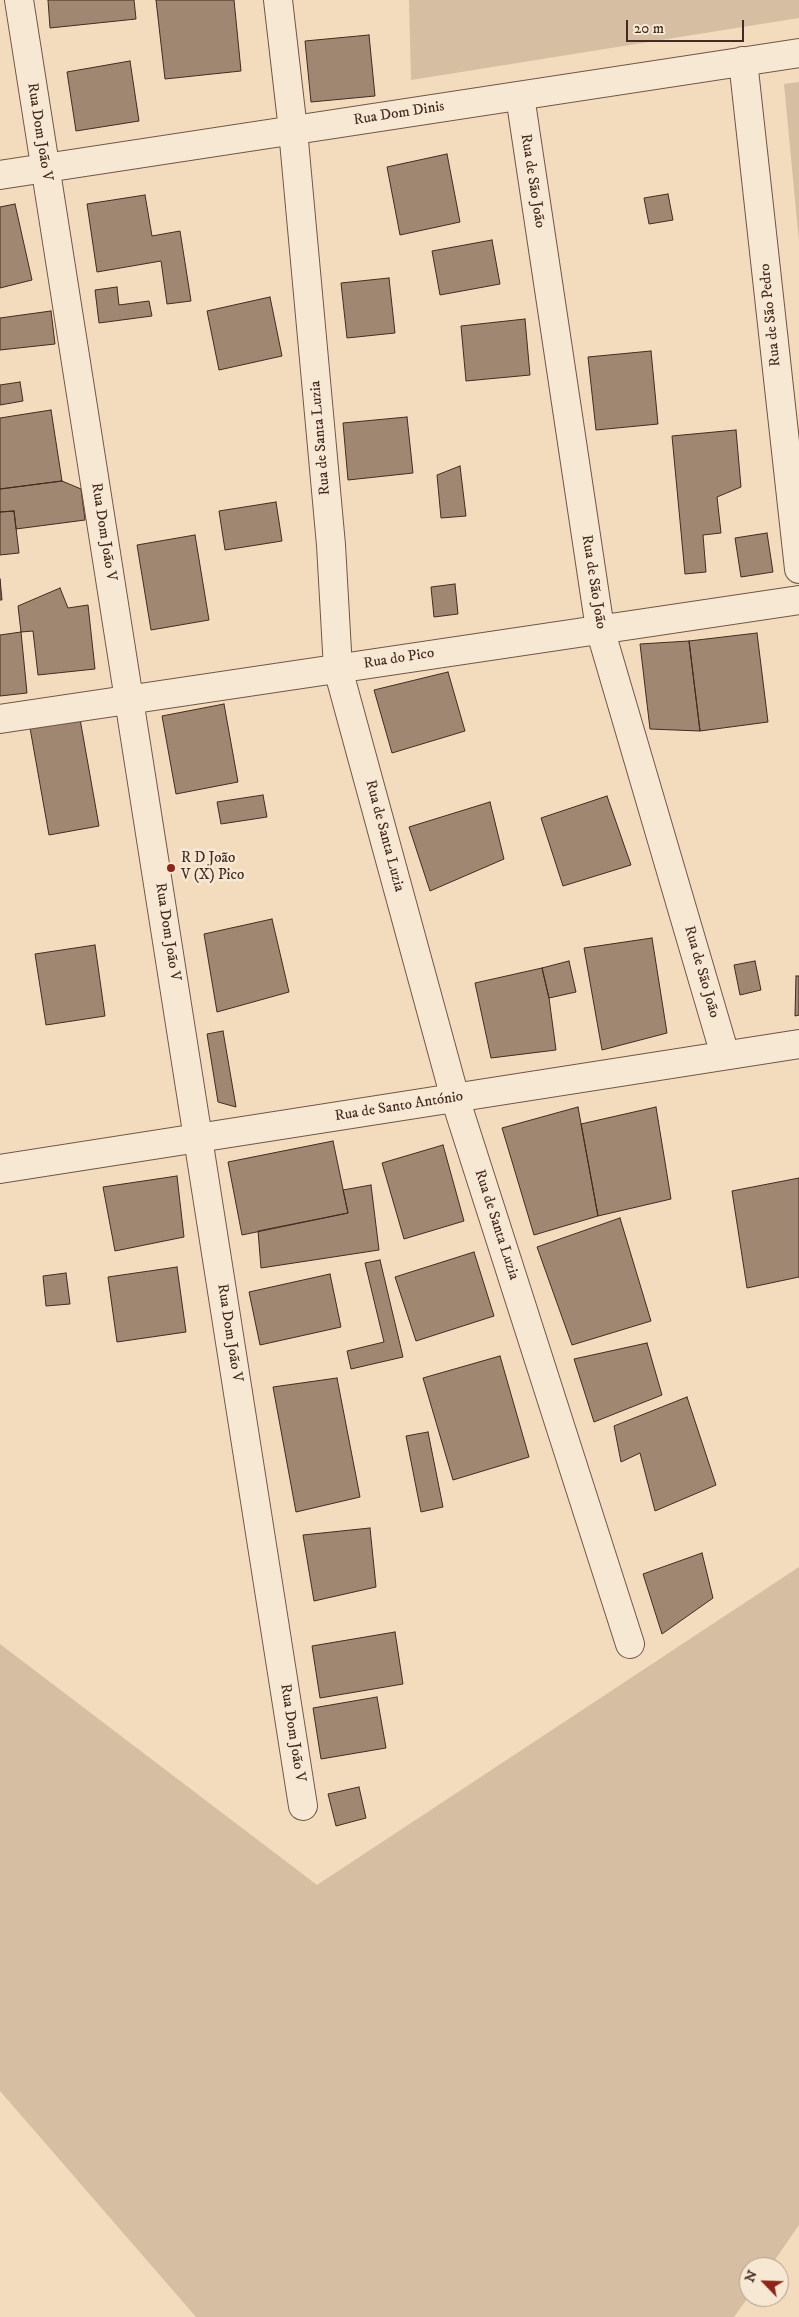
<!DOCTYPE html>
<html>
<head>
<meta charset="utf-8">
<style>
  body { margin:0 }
  #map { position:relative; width:799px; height:2317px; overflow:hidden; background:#f3dcbd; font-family:"IM FELL DW Pica",serif }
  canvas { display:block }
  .north { position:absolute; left:739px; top:2257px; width:50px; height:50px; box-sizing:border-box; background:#f7e8d4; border:1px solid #af9c8c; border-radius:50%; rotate:294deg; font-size:14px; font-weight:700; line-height:20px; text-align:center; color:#442a20 }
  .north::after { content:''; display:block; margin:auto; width:18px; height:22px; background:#8f2418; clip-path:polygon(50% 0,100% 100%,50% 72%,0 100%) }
  .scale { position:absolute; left:626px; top:20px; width:118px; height:22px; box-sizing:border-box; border:2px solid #442a20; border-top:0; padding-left:6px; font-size:15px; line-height:18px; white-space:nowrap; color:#442a20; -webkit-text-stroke:4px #f7e8d4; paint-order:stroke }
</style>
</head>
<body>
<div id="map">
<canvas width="799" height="2317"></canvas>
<div class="north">N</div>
<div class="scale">20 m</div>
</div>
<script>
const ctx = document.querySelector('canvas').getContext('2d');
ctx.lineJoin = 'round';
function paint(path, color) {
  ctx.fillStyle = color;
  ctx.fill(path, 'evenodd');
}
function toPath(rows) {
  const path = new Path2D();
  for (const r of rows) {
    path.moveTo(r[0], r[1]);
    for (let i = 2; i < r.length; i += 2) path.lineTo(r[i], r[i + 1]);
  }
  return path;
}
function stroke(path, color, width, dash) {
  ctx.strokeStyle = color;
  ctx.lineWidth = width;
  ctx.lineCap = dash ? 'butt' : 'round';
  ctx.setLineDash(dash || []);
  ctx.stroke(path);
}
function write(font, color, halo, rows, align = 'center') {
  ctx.font = font + ' "IM FELL DW Pica",serif';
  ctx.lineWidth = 5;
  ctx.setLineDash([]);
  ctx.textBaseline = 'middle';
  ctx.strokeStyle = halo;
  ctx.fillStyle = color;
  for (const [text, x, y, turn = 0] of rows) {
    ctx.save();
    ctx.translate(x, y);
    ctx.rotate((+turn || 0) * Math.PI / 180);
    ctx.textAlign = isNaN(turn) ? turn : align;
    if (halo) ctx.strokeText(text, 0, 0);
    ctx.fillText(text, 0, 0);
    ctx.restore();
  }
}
paint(toPath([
  [409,0,799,0,799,18,411,80],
  [799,82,799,242,784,84],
  [799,1567,799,2225,770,2267,749,2267,749,2296,734,2317,196,2317,0,2091,0,1644,317,1885]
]), '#d5bea2');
const building = toPath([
  [48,0,134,0,136,19,50,28,48,0],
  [156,0,234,0,241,71,165,79,156,0],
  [369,35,375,96,311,102,305,41,369,35],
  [130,61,139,121,76,131,67,72,130,61],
  [447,154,460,222,400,235,387,167,447,154],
  [668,194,673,220,649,224,644,198,668,194],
  [145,195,152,236,180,231,191,301,167,304,161,261,97,272,87,204,145,195],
  [15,204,32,280,0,288,0,207,15,204],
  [492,240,500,284,440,295,432,251,492,240],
  [389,278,395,333,347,338,341,283,389,278],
  [117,287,119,305,149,301,152,316,99,323,95,290,117,287],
  [270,297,282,356,219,370,207,311,270,297],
  [51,311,55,344,0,350,0,318,51,311],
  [525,319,530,375,466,381,461,326,525,319],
  [651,351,658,424,596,430,588,357,651,351],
  [20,382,23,401,0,405,0,385,20,382],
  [51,410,62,481,0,489,0,418,51,410],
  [407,417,413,473,348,480,343,423,407,417],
  [736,430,741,487,717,497,721,533,703,535,706,572,685,574,672,436,736,430],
  [460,466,466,516,441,518,437,475,460,466],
  [62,481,81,489,85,520,16,529,14,511,0,512,0,489,62,481],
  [276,502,282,541,225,550,219,511,276,502],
  [14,511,19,553,0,555,0,512,14,511],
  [767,533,773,572,741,577,735,538,767,533],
  [195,535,209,620,151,630,137,545,195,535],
  [0,579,2,600,0,600,0,579],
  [455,584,458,614,434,617,431,587,455,584],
  [60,588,68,608,88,605,95,669,38,675,33,631,21,632,18,606,60,588],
  [21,632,27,693,0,696,0,635,21,632],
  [757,633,768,722,700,731,689,641,757,633],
  [689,641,700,731,650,729,640,644,689,641],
  [448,672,465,731,392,753,374,690,448,672],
  [224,704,238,782,176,794,162,716,224,704],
  [80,719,99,826,49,835,30,728,80,719],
  [263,795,267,817,221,824,217,802,263,795],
  [607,796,631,865,563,886,541,818,607,796],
  [490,802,504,859,430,891,409,827,490,802],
  [272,919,289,992,217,1012,204,934,272,919],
  [652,938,667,1033,602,1050,584,948,652,938],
  [95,945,105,1016,46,1025,35,954,95,945],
  [569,961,576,992,549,998,542,968,569,961],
  [755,961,761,990,740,995,734,965,755,961],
  [542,968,549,998,556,1050,491,1058,475,983,542,968],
  [796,976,799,976,799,1015,795,1016,796,976],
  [223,1031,236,1107,218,1102,207,1034,223,1031],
  [578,1107,598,1216,534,1235,502,1128,578,1107],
  [656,1107,671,1199,598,1216,581,1124,656,1107],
  [333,1141,348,1213,242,1235,228,1162,333,1141],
  [443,1145,464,1221,404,1239,382,1163,443,1145],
  [177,1176,184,1237,115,1251,103,1187,177,1176],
  [799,1178,799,1277,747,1288,732,1191,799,1178],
  [371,1185,379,1250,261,1268,258,1231,348,1213,343,1190,371,1185],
  [620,1218,651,1321,572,1345,537,1247,620,1218],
  [474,1252,494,1316,416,1341,395,1277,474,1252],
  [380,1260,403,1357,351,1369,347,1351,384,1342,365,1263,380,1260],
  [177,1267,186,1332,117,1342,108,1277,177,1267],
  [66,1273,70,1304,46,1306,43,1276,66,1273],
  [330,1274,341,1327,260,1345,249,1292,330,1274],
  [647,1343,662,1395,594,1422,574,1359,647,1343],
  [500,1356,529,1457,453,1480,423,1378,500,1356],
  [337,1378,360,1497,296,1512,273,1387,337,1378],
  [687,1397,716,1485,655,1511,640,1453,621,1462,614,1426,687,1397],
  [428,1432,443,1507,421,1512,406,1436,428,1432],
  [370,1528,376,1587,314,1601,303,1535,370,1528],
  [702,1553,713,1598,662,1634,643,1574,702,1553],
  [395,1632,403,1684,320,1698,312,1646,395,1632],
  [377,1697,386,1748,321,1759,313,1708,377,1697],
  [359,1787,366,1818,336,1826,328,1794,359,1787]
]);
paint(building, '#9f8772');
stroke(building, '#442a20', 1);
const minor = toPath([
  [19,0,303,1806],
  [278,0,293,130,331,545,338,669,455,1098,630,1644],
  [743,61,799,569],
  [520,96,600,629,725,1055],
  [0,175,799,53],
  [0,719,799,600],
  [0,1169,799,1044]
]);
stroke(minor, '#705647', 30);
stroke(minor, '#f7e8d4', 28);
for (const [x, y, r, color] of [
  [171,868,5,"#8f2418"]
]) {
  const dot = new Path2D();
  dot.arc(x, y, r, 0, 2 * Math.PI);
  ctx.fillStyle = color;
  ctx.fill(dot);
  stroke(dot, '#f7e8d4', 2);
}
write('15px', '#442a20', '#f7e8d4', [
  ["Rua Dom Dinis",399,114,-9],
  ["Rua Dom João V",39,132,81],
  ["Rua de São João",532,181,81],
  ["Rua de São Pedro",771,315,-96],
  ["Rua de Santa Luzia",321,438,-95],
  ["Rua Dom João V",103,532,81],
  ["Rua de São João",593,582,81],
  ["Rua do Pico",399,659,-9],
  ["Rua de Santa Luzia",384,836,75],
  ["Rua Dom João V",167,932,81],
  ["Rua de São João",701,972,74],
  ["Rua de Santo António",399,1107,-9],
  ["Rua de Santa Luzia",496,1225,72],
  ["Rua Dom João V",229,1333,81],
  ["Rua Dom João V",292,1733,81]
]);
write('15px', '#442a20', '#f7e8d4', [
  ["R D João",181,859],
  ["V (X) Pico",181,876]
], 'left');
</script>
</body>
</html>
